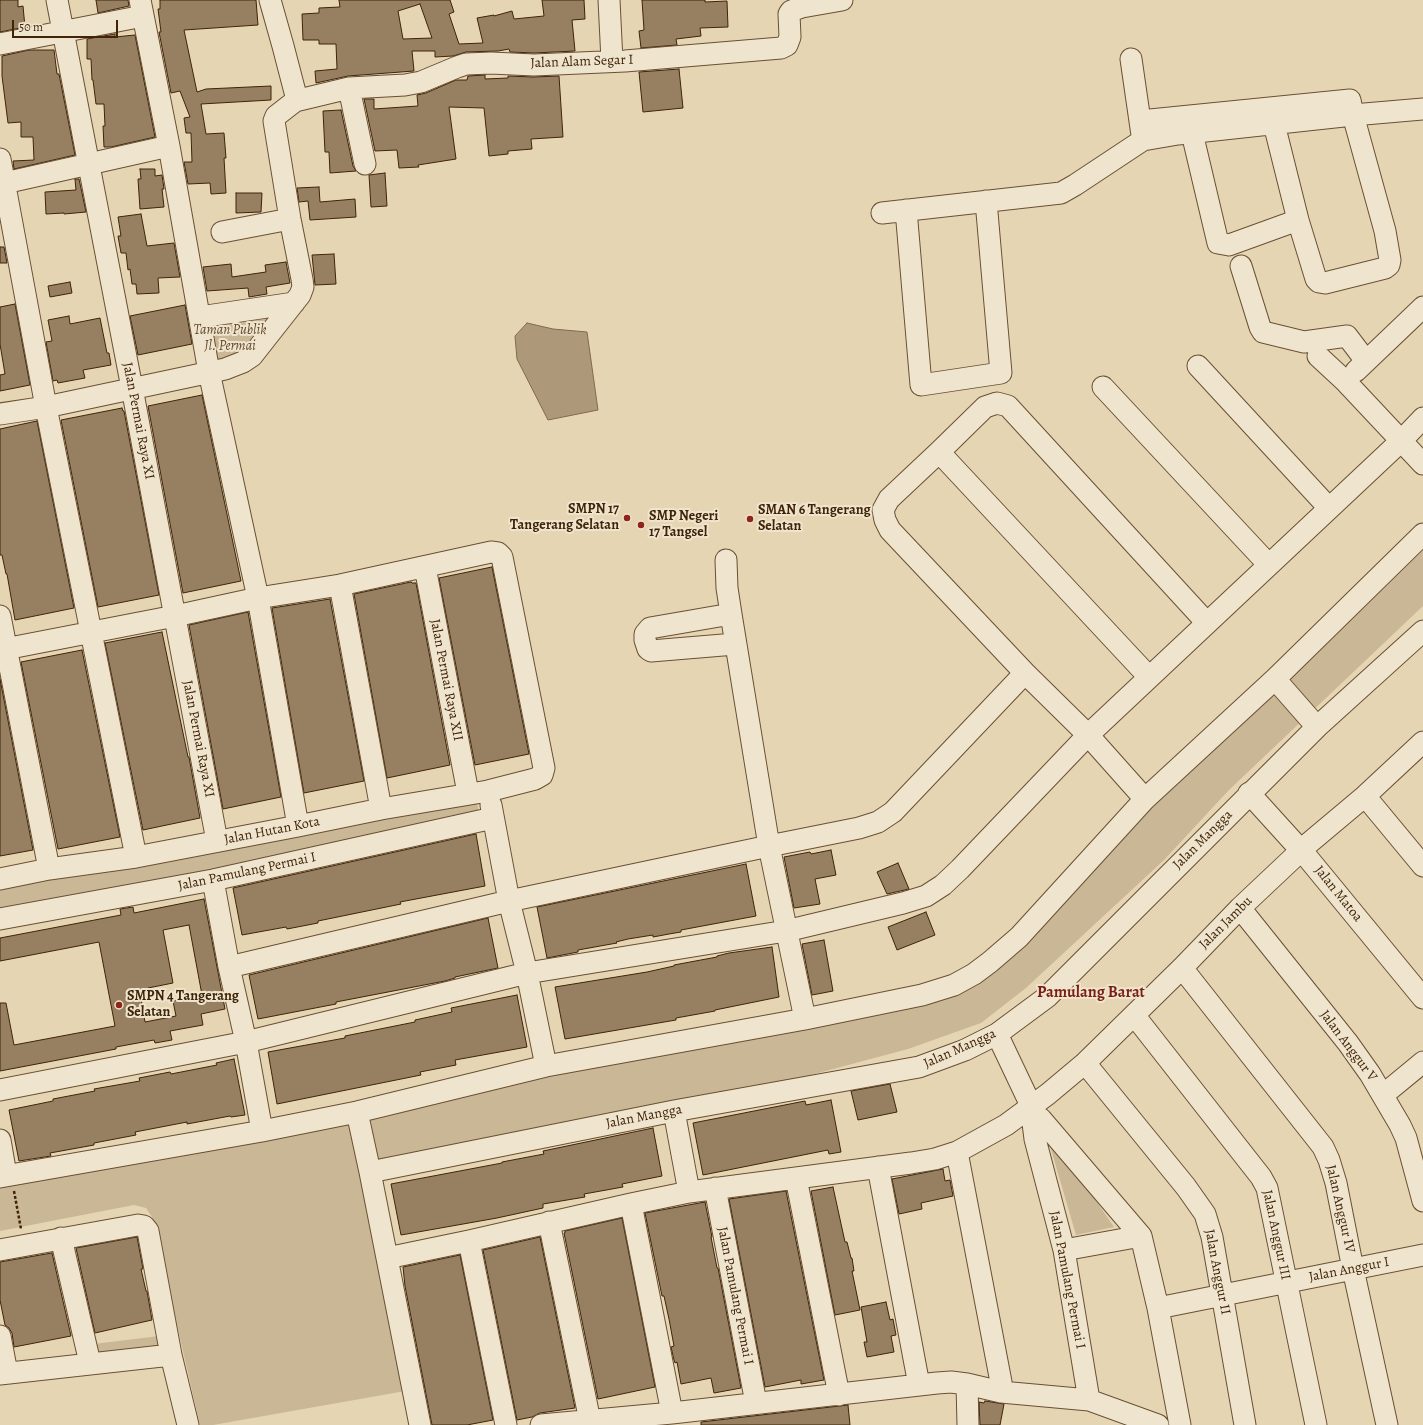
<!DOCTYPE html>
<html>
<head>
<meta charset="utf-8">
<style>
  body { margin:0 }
  #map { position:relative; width:1423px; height:1425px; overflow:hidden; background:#e6d5b3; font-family:Alegreya,serif }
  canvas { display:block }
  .scale { position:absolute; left:12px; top:20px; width:106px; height:18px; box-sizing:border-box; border:2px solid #3f2408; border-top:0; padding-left:5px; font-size:12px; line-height:14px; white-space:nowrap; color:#3f2408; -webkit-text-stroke:3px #efe4ce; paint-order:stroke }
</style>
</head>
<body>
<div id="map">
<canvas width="1423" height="1425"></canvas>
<div class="scale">50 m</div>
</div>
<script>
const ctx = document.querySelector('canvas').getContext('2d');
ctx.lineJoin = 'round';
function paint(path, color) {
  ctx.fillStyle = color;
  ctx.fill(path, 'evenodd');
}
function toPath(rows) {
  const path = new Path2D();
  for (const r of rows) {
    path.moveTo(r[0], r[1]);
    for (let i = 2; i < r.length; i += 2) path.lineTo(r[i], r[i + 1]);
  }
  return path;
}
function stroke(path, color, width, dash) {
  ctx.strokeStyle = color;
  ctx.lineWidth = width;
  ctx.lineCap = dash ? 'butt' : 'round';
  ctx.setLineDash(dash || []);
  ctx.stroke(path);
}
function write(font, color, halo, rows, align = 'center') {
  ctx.font = font + ' Alegreya,serif';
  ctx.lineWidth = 4;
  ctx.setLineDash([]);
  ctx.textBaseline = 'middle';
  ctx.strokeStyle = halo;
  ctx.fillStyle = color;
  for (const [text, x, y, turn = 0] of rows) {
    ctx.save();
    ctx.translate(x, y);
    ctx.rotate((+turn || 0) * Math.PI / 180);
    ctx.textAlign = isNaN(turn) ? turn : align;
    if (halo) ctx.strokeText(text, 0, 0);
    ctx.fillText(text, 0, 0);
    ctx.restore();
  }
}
paint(toPath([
  [294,303,252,356,209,372,200,317],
  [1423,544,1423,606,1229,790,1164,860,1026,988,981,1023,908,1049,807,1076,674,1101,369,1176,411,1390,213,1425,200,1425,152,1217,146,1208,134,1205,0,1231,0,1184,973,977],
  [474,786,480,818,0,917,0,880],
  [1044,1125,1114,1227,1076,1235],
  [167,1335,171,1355,90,1363,86,1345]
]), '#cab796');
const water = toPath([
  [527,323,553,329,587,332,598,410,548,420,517,359,515,336,527,323]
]);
paint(water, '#ad9979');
stroke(water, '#816a4c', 1);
const building = toPath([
  [0,0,18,0,18,7,23,6,25,27,0,32,0,0],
  [96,0,128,0,129,6,98,13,96,0],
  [160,0,256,0,258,25,184,30,197,92,206,89,271,86,271,100,201,104,206,134,224,133,226,158,224,158,226,193,211,194,210,183,188,184,184,162,192,162,191,133,186,133,184,118,190,117,180,91,171,93,159,32,161,32,158,9,160,9,160,0],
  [339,0,450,0,454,12,449,14,459,44,483,43,477,18,494,15,494,16,512,11,514,19,544,16,542,0,584,0,585,19,572,20,575,51,534,53,510,52,509,49,498,51,466,52,453,56,435,57,435,51,412,51,414,71,348,76,316,83,315,71,337,69,336,44,319,44,319,40,303,40,302,14,319,13,319,8,340,7,339,0],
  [420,4,432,38,403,39,398,11,420,4],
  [642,0,705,0,705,2,727,1,728,27,700,28,701,36,676,39,677,45,641,48,639,31,644,30,642,0],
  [115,34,115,37,135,35,155,137,111,147,104,147,103,126,105,126,104,104,96,104,93,80,92,80,91,59,87,59,87,39,115,34],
  [29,50,54,50,57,74,59,74,75,155,14,169,13,161,34,160,33,137,21,137,21,122,8,123,2,76,2,56,29,50],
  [679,69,683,108,643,112,639,72,679,69],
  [485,75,485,79,508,78,508,76,533,77,559,76,563,137,531,139,532,149,508,151,508,154,489,156,484,108,449,107,456,159,418,165,419,167,399,168,397,150,375,151,364,99,374,99,374,109,418,106,417,95,426,93,456,80,467,80,468,76,485,75],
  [341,110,353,166,356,171,330,173,329,152,325,152,323,111,341,110],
  [140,169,155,169,155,176,162,175,164,189,162,189,164,207,140,209,138,179,141,179,140,169],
  [385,173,387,206,371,207,369,175,385,173],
  [75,179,79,179,86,212,64,214,64,213,46,214,45,192,76,190,75,179],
  [319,187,320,202,355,199,356,217,310,220,308,201,299,202,297,188,319,187],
  [236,193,262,193,261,212,236,213,236,193],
  [141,214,147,246,174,243,180,277,158,278,159,293,137,294,136,284,132,284,130,269,128,270,126,253,121,253,118,236,121,236,118,217,141,214],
  [0,247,4,247,7,263,0,263,0,247],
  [334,254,336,284,315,285,312,255,334,254],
  [286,262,290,283,266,287,267,294,249,297,248,288,207,291,203,267,231,264,232,277,266,272,265,265,286,262],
  [70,282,72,293,50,297,48,286,70,282],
  [15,304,30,385,0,391,0,375,5,374,0,344,0,307,15,304],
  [185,305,192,344,138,355,130,316,185,305],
  [69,316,70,324,100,318,107,353,109,353,111,365,83,370,85,378,58,383,57,380,53,381,46,342,52,341,48,320,69,316],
  [202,395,241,581,183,593,148,406,202,395],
  [122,408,123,411,124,411,159,595,98,607,61,420,122,408],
  [37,421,74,608,15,620,7,574,6,574,2,555,0,555,0,429,37,421],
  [492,567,529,754,475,765,439,578,492,567],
  [411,582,412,583,416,583,450,765,387,778,354,594,411,582],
  [330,599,364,781,304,793,272,608,330,599],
  [248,612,281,797,223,809,189,625,248,612],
  [162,632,188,757,189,757,200,818,143,830,105,643,162,632],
  [82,650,120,837,58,849,21,662,82,650],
  [0,679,33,850,0,856,0,679],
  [476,834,485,886,400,902,401,904,318,921,318,923,287,929,286,927,242,935,233,888,476,834],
  [831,850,836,875,815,879,820,904,794,908,784,857,810,852,811,854,831,850],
  [898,863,909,889,887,894,877,872,898,863],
  [746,864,756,916,681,930,681,932,669,934,653,937,653,935,628,939,616,942,617,943,578,950,578,952,547,958,537,907,746,864],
  [204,899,225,1009,201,1014,203,1025,170,1031,172,1040,155,1043,154,1040,116,1047,116,1049,0,1071,0,1003,6,1003,14,1045,115,1026,99,942,0,961,0,938,121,915,120,909,133,907,134,913,204,899],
  [189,925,202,995,173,1001,176,1016,145,1022,141,998,150,996,148,988,173,983,163,930,189,925],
  [926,912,935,935,897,950,888,927,926,912],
  [488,918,498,968,455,977,455,978,445,981,336,1002,336,1004,258,1019,249,975,488,918],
  [824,940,833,991,812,995,802,944,824,940],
  [772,947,779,997,715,1010,715,1011,676,1018,676,1020,565,1039,555,987,647,972,674,966,674,965,717,957,717,956,729,953,772,947],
  [517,995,527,1047,455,1060,456,1065,420,1072,421,1075,277,1104,268,1052,345,1038,345,1036,415,1022,415,1020,452,1012,451,1008,517,995],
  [234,1059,245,1115,231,1117,230,1116,187,1124,187,1122,135,1132,136,1135,94,1143,94,1145,50,1153,51,1156,19,1161,9,1110,53,1101,53,1099,95,1091,94,1089,140,1081,139,1078,170,1072,171,1074,217,1065,216,1063,234,1059],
  [890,1084,897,1112,858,1120,851,1091,890,1084],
  [831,1100,841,1152,829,1154,828,1150,703,1175,693,1123,805,1101,806,1105,831,1100],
  [653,1128,662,1176,622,1184,623,1187,584,1194,585,1197,543,1204,543,1208,497,1218,401,1235,391,1184,502,1163,502,1162,544,1154,543,1151,653,1128],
  [943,1169,945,1181,950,1180,953,1196,921,1203,922,1209,899,1214,892,1179,943,1169],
  [833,1187,845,1242,847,1242,851,1258,852,1258,854,1271,852,1271,860,1310,835,1315,811,1191,833,1187],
  [786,1191,824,1380,801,1384,801,1380,765,1387,729,1199,786,1191],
  [705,1202,712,1237,711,1237,717,1268,718,1268,741,1388,714,1393,711,1378,681,1384,677,1362,675,1363,674,1360,671,1347,674,1346,669,1319,664,1296,662,1296,645,1213,705,1202],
  [622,1218,655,1387,598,1399,564,1233,565,1233,565,1231,622,1218],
  [137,1237,143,1269,141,1269,146,1291,147,1291,152,1320,95,1333,76,1248,137,1237],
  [540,1237,575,1408,540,1413,532,1417,517,1420,483,1250,540,1237],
  [52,1253,71,1336,14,1347,12,1333,9,1328,5,1325,0,1300,0,1262,52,1253],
  [460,1255,493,1420,467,1425,432,1425,405,1286,403,1267,460,1255],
  [886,1302,890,1320,893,1319,896,1335,891,1336,894,1352,867,1357,864,1342,867,1342,861,1307,886,1302],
  [985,1401,1004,1404,1000,1425,980,1425,979,1402,984,1403,985,1401],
  [848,1405,850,1425,701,1425,701,1422,848,1405]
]);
paint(building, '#968061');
stroke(building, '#3f2408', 1);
const minor = toPath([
  [57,0,132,388,217,841],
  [140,0,169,146,209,372,258,598,298,826],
  [609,0,612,61],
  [0,44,143,16],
  [1131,59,1142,135],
  [349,88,365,164],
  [295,101,349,88,405,85,421,82,457,67,466,64,491,63,534,65,625,61,781,48,787,45,790,37,789,14,791,11,802,7,842,0],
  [1140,121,1350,100,1353,115,1385,231,1390,260,1389,265,1385,268,1325,283,1319,282,1316,279,1298,220,1274,124],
  [1192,133,1218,243,1229,245,1298,220],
  [0,159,46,407,136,857],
  [0,184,169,146],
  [906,210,921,385,1001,373,986,201],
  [882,213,1061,193,1075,185,1143,140,1178,134,1353,115,1423,109],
  [222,232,290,219],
  [1241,266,1260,327,1263,332,1304,342,1347,336,1366,361],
  [200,317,294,303],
  [1318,356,1345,381,1423,464],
  [1198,366,1329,508],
  [1356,371,1423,307],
  [1103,387,1269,565],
  [0,414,46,407,225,369,243,362,252,356,300,295,303,287,302,279,290,219,274,121,276,116,294,102,296,96,283,46,270,0],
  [939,452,1149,677],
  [726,560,727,588,731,614,769,846,805,1019],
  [425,567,468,793],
  [340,585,381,809],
  [731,614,650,628,645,634,645,640,648,649,651,651,735,644],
  [0,616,49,869],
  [0,650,175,616,258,598,340,585,491,552,498,553,502,557,544,768,542,775,535,779,488,791,381,809,298,826,136,857,49,869,0,879],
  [1275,679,1317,727],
  [1249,793,1307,857,1423,998],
  [1365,796,1423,866],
  [1145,799,1088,735,1025,673,890,530,885,520,883,510,889,499,939,452,985,407,997,403,1008,406,1207,623],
  [491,805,509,901,527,973,546,1066],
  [213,880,229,967,246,1042,262,1131],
  [1240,908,1348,1043,1370,1074,1400,1125,1406,1138,1423,1201],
  [0,919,213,880,493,818],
  [229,967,509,901,769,846,859,828,878,822,893,812,1025,673],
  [1182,968,1312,1133,1323,1147,1329,1160,1336,1183,1353,1269,1387,1425],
  [1134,1015,1261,1177,1267,1188,1316,1425],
  [997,1034,1035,1114,1041,1119,1141,1236,1158,1308,1180,1425],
  [1085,1063,1186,1187,1205,1214,1212,1237,1245,1425],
  [0,1090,246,1042,527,973,786,931,903,903,926,896,943,885,960,869,1088,735,1401,441,1423,418],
  [1383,1095,1423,1062],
  [674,1111,689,1192],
  [357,1112,370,1172,420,1425],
  [1035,1114,1033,1123,1035,1139,1064,1250,1089,1400],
  [0,1140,6,1175],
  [957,1152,1001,1382,1001,1392],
  [878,1167,919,1385],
  [370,1172,674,1111,919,1067,965,1050,997,1034,1047,997,1317,727,1423,631],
  [0,1177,262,1131,357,1112,546,1066,805,1019,922,995,954,985,974,974,990,962,1019,937,1145,799,1275,679,1423,534],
  [796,1178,839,1395],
  [715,1188,756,1403],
  [631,1204,672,1413],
  [549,1222,590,1421],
  [61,1238,90,1363],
  [469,1241,506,1425],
  [0,1250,138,1225,144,1226,148,1231,171,1355,188,1425],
  [1064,1250,1141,1236],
  [387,1258,469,1241,631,1204,689,1192,911,1163,935,1159,957,1152,1006,1125,1048,1094,1085,1063,1182,968,1240,908,1309,843,1365,796,1423,742],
  [1158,1308,1423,1255],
  [0,1336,7,1373],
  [0,1374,171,1355],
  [967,1384,968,1425],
  [541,1425,672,1413,937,1383,951,1382,967,1384,1001,1392,1089,1400,1158,1425]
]);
stroke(minor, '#695033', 23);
stroke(toPath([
  [14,1191,21,1229]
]), '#3f2408', 2.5, [3, 2]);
stroke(minor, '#efe4ce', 21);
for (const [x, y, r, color] of [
  [627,518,4,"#8f2418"],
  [750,519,4,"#8f2418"],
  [641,525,4,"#8f2418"],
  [119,1005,4,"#8f2418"]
]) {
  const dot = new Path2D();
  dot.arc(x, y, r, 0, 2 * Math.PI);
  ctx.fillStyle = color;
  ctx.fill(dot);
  stroke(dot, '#efe4ce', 1.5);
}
write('14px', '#3f2408', '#efe4ce', [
  ["Jalan Alam Segar I",582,62,-2],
  ["Jalan Permai Raya XI",138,421,79],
  ["Jalan Permai Raya XII",446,680,79],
  ["Jalan Permai Raya XI",198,739,79],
  ["Jalan Hutan Kota",272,831,-11],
  ["Jalan Mangga",1203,840,-45],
  ["Jalan Pamulang Permai I",247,872,-12],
  ["Jalan Matoa",1338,894,51],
  ["Jalan Jambu",1226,923,-45],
  ["Jalan Anggur V",1348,1046,53],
  ["Jalan Mangga",960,1049,-24],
  ["Jalan Mangga",644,1117,-11],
  ["Jalan Anggur IV",1340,1209,77],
  ["Jalan Anggur III",1276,1235,78],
  ["Jalan Anggur I",1349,1270,-11],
  ["Jalan Anggur II",1217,1272,79],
  ["Jalan Pamulang Permai I",1067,1280,79],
  ["Jalan Pamulang Permai I",735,1296,79]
]);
write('italic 14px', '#62492c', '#efe4ce', [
  ["Taman Publik",230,331],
  ["Jl. Permai",230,347]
]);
write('bold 14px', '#3f2408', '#efe4ce', [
  ["SMPN 17",619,510,"right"],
  ["Tangerang Selatan",619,526,"right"],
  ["SMAN 6 Tangerang",758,511],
  ["Selatan",758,527],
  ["SMP Negeri",649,517],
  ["17 Tangsel",649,533],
  ["SMPN 4 Tangerang",127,997],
  ["Selatan",127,1013]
], 'left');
write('bold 16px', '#7a1f14', '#efe4ce', [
  ["Pamulang Barat",1091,993]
]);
</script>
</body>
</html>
